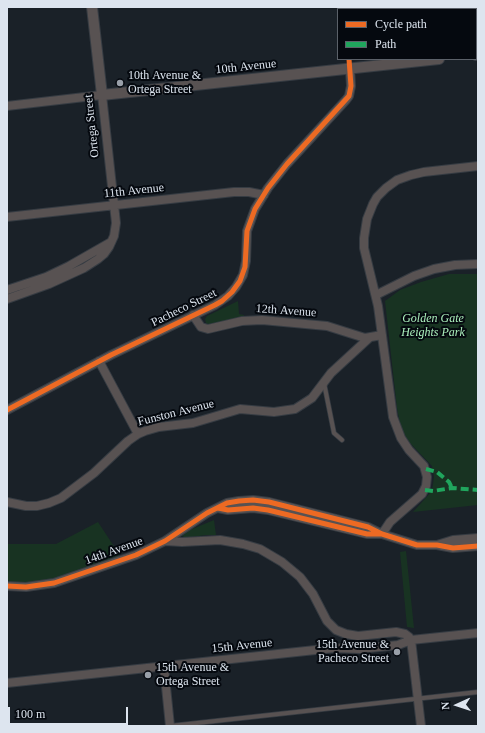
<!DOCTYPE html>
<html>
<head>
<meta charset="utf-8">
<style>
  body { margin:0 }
  #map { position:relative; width:485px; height:733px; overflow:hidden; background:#1a2128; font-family:"Times New Roman",serif }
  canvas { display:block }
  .frame { position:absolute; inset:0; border:8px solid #dde5ef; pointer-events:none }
  .legend { position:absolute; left:337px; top:8px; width:140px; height:52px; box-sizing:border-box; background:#05090f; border:1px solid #5b6169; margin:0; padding:5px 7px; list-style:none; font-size:12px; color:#dde5ef }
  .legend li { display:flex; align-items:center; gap:8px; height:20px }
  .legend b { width:20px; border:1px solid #5b6169 }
  .north { position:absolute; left:437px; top:685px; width:40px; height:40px; -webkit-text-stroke:3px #05090f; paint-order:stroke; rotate:267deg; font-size:11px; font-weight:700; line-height:16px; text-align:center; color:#dde5ef }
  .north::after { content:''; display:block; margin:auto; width:14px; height:18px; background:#dde5ef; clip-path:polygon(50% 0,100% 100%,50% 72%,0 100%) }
  .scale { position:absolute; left:8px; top:707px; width:120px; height:18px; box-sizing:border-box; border:2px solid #dde5ef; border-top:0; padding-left:5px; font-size:12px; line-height:14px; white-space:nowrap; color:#dde5ef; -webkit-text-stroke:3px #05090f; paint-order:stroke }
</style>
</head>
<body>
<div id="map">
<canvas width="485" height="733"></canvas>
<div class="frame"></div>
<ul class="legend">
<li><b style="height:5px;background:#ed6a23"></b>Cycle path</li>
<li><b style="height:5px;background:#20a55d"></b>Path</li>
</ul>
<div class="north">N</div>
<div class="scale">100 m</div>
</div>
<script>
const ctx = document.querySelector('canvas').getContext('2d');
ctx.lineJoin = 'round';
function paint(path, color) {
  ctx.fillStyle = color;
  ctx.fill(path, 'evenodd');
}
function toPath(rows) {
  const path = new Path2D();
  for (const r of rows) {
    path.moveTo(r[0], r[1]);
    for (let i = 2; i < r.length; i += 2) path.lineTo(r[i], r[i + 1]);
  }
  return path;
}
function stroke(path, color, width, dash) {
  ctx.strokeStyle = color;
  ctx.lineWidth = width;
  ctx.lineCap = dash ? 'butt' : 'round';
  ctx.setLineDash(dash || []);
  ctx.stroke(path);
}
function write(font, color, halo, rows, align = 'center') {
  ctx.font = font + ' "Times New Roman",serif';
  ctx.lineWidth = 4;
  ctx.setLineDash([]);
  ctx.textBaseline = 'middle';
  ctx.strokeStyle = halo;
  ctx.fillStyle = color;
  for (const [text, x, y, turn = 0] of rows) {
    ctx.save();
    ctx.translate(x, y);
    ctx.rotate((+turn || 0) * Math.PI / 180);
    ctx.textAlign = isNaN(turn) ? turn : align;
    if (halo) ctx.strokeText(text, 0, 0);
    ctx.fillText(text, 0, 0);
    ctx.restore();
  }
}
paint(toPath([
  [449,274,478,274,478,505,413,512,432,491,434,477,432,466,410,443,403,433,400,424,397,408,385,301,400,290,421,282],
  [238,301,239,314,244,315,244,317,210,325,206,323,205,319,207,316],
  [214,520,216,535,206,535,186,538,182,536,185,532],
  [98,522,121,557,55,579,28,583,7,583,7,544,56,544],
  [406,551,414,628,407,627,400,552]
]), '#183322');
const service = toPath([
  [324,383,334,433,342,440],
  [170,726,478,692]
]);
const minor = toPath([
  [7,106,102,95,116,223,114,236,109,247,104,254,98,259,84,268,49,284,7,299],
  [7,217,234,192,249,192,264,195],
  [7,290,46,277,69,266,111,242],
  [376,295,414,276,434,269,455,265,478,264],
  [193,315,201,327,208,329,242,321,262,320,327,326,365,338,382,335],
  [99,361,138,434],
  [7,410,111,355,215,305,228,296,236,287,243,275,246,261,247,231,255,209,268,188,287,164,346,100,349,96,351,86,350,69],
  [7,502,26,506,37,506,49,503,61,498,94,473,128,441,138,434,145,431,159,427,193,423,240,409,274,412,295,409,312,398,331,373,369,338],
  [218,508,228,510,253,508,268,510,367,534,382,534],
  [382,534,390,522,422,494,426,486,427,477,424,466,409,450,401,438,393,417,378,306,364,248,364,238,367,219,373,204,377,197,386,188,397,180,411,175,424,172,478,166],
  [165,541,182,542,220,540,243,544,260,549,282,562,300,577,313,594,327,621,336,630,346,634,358,636,396,632,405,634,409,637,411,640,421,726],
  [437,545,453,540,478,538],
  [7,586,26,587,54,583,136,555,165,541,207,513,227,503,239,501,253,500,269,502,368,527,382,534,417,545,437,545,453,548,478,546],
  [164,667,170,726],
  [7,683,334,648,360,649,398,645,411,640,478,633]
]);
const tertiary = toPath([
  [92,7,102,95,439,59],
  [343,7,344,9],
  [476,55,478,55]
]);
stroke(service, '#363c43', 5.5);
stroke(minor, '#363c43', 10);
stroke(tertiary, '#363c43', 12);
stroke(service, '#585252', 4);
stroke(minor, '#585252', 8);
stroke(tertiary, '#585252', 10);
stroke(toPath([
  [426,469,437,472,449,482,452,488],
  [425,490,433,491,452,488,478,490]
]), '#20a55d', 4, [8, 4]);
stroke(toPath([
  [7,410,111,355,215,305,222,301,232,292,240,281,245,267,247,231,255,209,268,188,287,164,349,96,351,86,349,59],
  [218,508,228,510,253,508,268,510,367,534,382,534],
  [7,586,26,587,54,583,136,555,165,541,207,513,227,503,239,501,253,500,269,502,368,527,382,534,417,545,437,545,453,548,478,546]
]), '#ed6a23', 5);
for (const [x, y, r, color] of [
  [120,83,4,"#99a0a9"],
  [397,652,4,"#99a0a9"],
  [148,675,4,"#99a0a9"]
]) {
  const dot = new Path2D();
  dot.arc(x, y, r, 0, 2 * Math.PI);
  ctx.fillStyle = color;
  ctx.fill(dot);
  stroke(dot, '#05090f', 1.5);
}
write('12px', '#dde5ef', '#05090f', [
  ["10th Avenue",246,67,-6],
  ["Ortega Street",92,126,-96],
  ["11th Avenue",134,191,-6],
  ["Pacheco Street",184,308,-26],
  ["12th Avenue",286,311,4],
  ["Funston Avenue",176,413,-14],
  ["14th Avenue",114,551,-20],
  ["15th Avenue",242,646,-6]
]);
write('12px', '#dde5ef', '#05090f', [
  ["10th Avenue &",128,76],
  ["Ortega Street",128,90],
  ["15th Avenue &",389,645,"right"],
  ["Pacheco Street",389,659,"right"],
  ["15th Avenue &",156,668],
  ["Ortega Street",156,682]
], 'left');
write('italic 12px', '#abefbc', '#05090f', [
  ["Golden Gate",433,319],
  ["Heights Park",433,333]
]);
</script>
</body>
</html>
